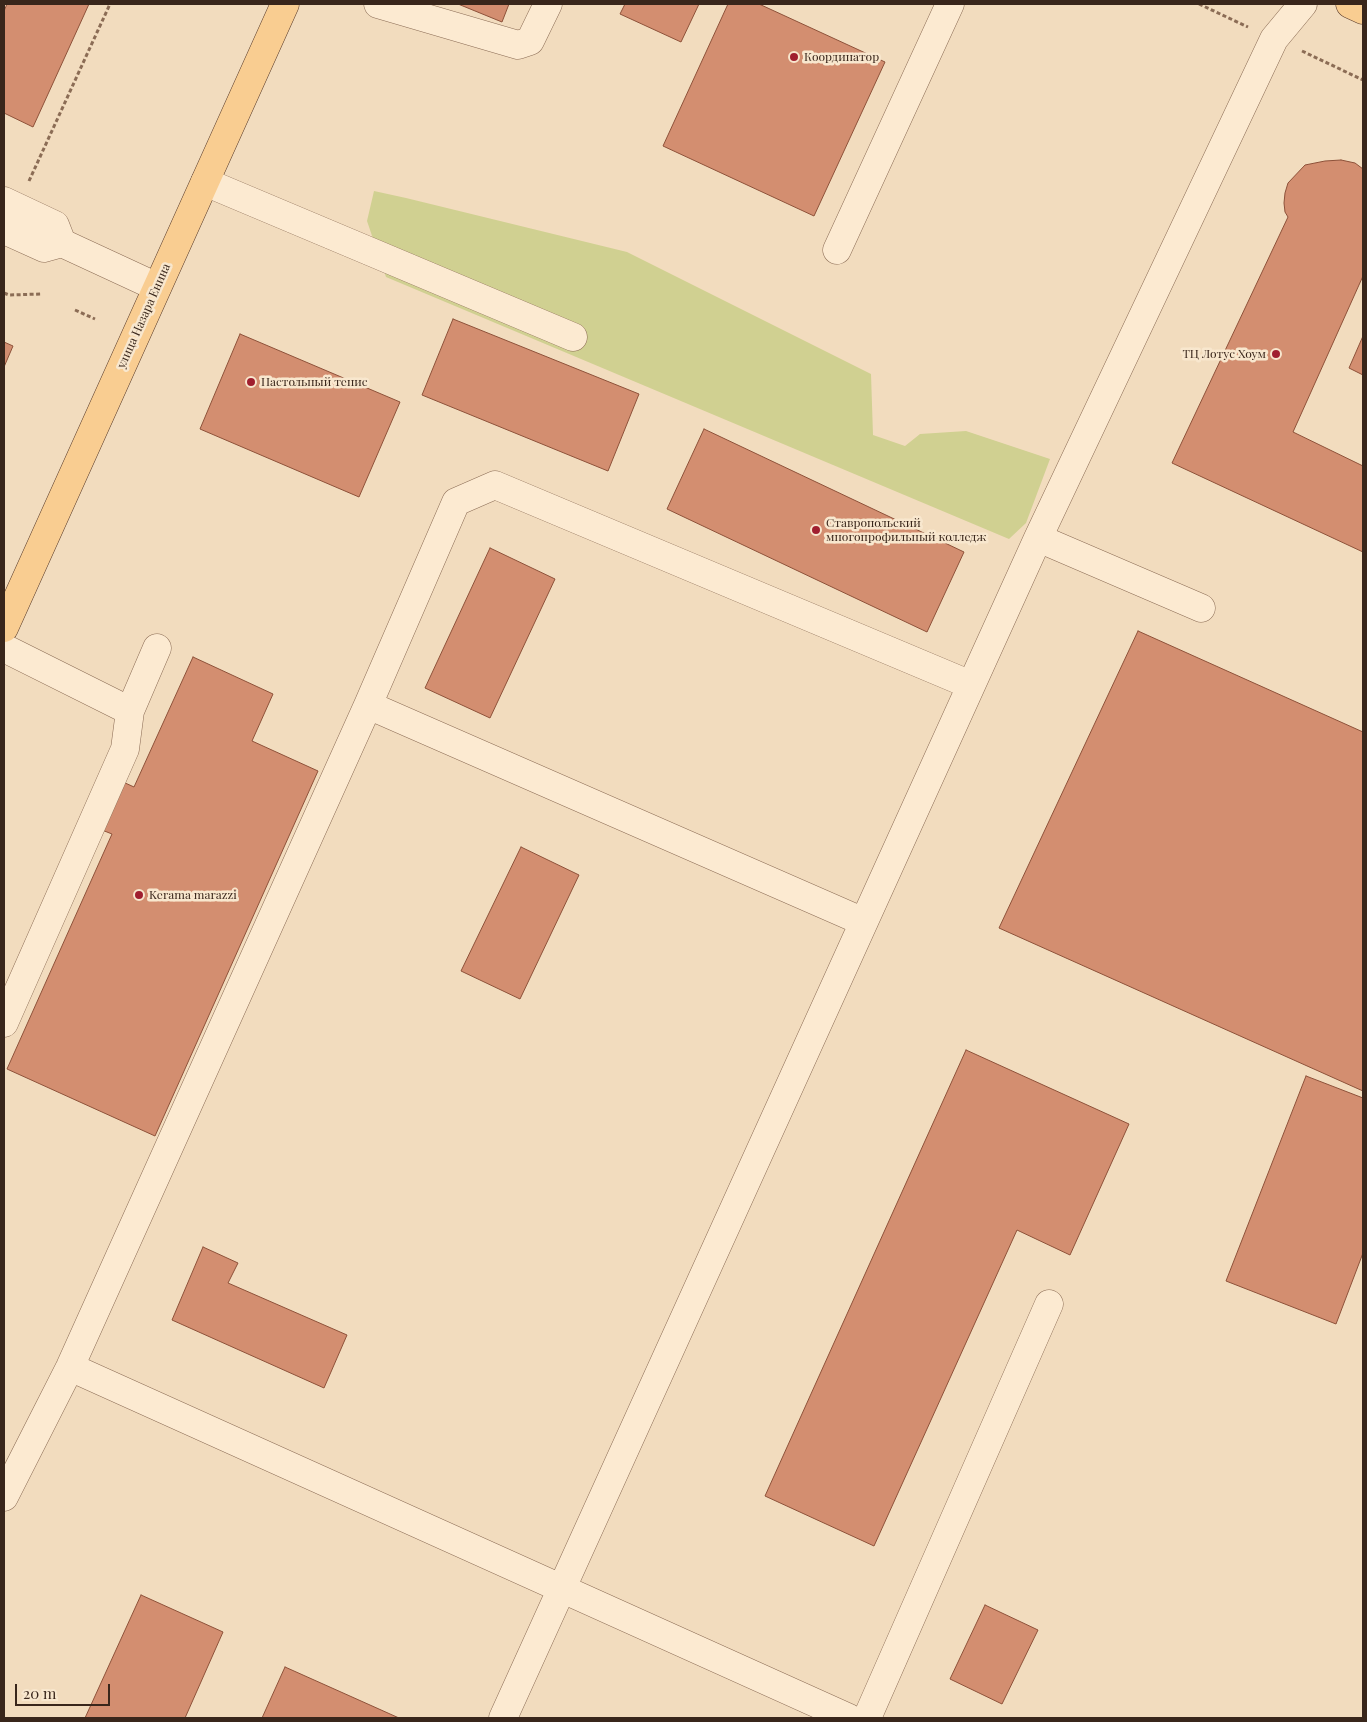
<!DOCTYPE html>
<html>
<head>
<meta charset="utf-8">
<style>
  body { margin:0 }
  #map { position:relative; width:1367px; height:1722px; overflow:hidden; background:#f2dcbe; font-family:"Playfair Display",serif }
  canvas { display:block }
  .frame { position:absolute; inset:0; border:5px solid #39261b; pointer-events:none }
  .scale { position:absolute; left:15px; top:1684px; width:95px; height:22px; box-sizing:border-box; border:2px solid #39261b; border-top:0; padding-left:6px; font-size:15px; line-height:18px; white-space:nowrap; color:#39261b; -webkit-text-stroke:4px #f8e7ce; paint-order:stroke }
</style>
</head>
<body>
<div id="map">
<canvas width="1367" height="1722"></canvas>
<div class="frame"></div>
<div class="scale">20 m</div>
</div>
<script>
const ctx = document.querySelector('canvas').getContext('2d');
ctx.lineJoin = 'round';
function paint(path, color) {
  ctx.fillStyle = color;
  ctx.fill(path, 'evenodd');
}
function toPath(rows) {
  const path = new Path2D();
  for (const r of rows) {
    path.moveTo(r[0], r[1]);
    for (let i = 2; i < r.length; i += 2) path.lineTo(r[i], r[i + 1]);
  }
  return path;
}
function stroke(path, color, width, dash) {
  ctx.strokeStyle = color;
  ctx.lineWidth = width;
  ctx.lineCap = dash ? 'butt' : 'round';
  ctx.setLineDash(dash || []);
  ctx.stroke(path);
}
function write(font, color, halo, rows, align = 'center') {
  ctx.font = font + ' "Playfair Display",serif';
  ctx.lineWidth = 5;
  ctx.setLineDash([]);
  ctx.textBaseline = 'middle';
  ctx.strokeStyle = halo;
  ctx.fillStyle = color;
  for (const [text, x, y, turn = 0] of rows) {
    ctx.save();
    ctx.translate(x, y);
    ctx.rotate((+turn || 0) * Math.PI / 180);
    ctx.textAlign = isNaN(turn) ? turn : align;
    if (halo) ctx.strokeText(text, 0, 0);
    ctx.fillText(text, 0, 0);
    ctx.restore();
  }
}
paint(toPath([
  [374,191,406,198,627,252,871,374,873,435,905,446,920,434,966,431,1050,459,1026,523,1009,539,386,277,367,221]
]), '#d0d091');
const building = toPath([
  [7,4,89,4,33,127,4,113,4,11,7,4],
  [458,4,509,4,502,22,458,4],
  [625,4,699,4,681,42,620,14,625,4],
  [728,4,759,4,885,62,814,216,663,146,728,4],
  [1341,160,1355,163,1363,169,1363,276,1293,432,1363,466,1363,552,1172,463,1288,217,1285,212,1284,203,1285,193,1288,183,1305,165,1325,161,1341,160],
  [453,319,639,394,608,471,422,395,453,319],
  [240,334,400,402,359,497,200,429,240,334],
  [1363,336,1363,375,1349,368,1363,336],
  [4,342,13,346,4,367,4,342],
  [704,429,964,552,927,632,667,509,704,429],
  [490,548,555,579,490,718,425,688,490,548],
  [1138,631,1363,732,1363,1091,999,928,1138,631],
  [193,657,273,694,252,741,318,771,155,1136,7,1069,112,834,102,830,123,782,134,787,193,657],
  [521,847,579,875,520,999,461,971,521,847],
  [966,1050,1129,1124,1070,1255,1017,1230,874,1546,765,1496,966,1050],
  [1306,1076,1363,1098,1363,1253,1336,1324,1226,1281,1306,1076],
  [203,1247,238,1263,228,1283,347,1335,324,1388,172,1320,203,1247],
  [141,1595,223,1632,185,1718,85,1718,141,1595],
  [985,1605,1038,1630,1002,1704,950,1679,985,1605],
  [285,1667,399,1718,262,1718,285,1667]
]);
paint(building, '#d38e70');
stroke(building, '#8d5139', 1);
const minor = toPath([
  [378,4,518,45,530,41,548,4],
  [205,182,573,337],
  [4,201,55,225,62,243],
  [4,230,44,248,62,243,157,287],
  [837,250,950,4],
  [1038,538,1201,608],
  [4,648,130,711,125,749,4,1023],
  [368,705,864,922],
  [130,711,157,648],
  [70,1367,849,1718],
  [4,1497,70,1367,368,705,456,502,495,485,971,685],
  [503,1718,1038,538,1274,39,1303,4],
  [867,1718,1049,1304]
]);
const major = toPath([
  [1350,4,1363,10],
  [4,628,285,4]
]);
stroke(minor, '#8b6c55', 29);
stroke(major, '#583a2a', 29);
stroke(toPath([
  [1199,4,1248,27],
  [1302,51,1363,80],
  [29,181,110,4],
  [4,293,9,295,41,294],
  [75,310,95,319]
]), '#8b6c55', 3, [4, 2.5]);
stroke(minor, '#fcead1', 28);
stroke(major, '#f9cd91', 28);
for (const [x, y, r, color] of [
  [794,57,5,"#a01f2f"],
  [1276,354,5,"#a01f2f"],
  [251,382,5,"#a01f2f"],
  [816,530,5,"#a01f2f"],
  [139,895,5,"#a01f2f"]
]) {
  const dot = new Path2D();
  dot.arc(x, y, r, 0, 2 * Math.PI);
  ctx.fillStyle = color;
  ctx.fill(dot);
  stroke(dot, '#f8e7ce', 2);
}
write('12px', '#39261b', '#f8e7ce', [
  ["Координатор",804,57],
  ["ТЦ Лотус Хоум",1266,354,"right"],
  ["Настольный тенис",261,382],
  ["Ставропольский",826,523],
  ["многопрофильный колледж",826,537],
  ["Kerama marazzi",149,895]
], 'left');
write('12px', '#39261b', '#f8e7ce', [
  ["улица Назара Енина",144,316,-66]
]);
</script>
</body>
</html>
